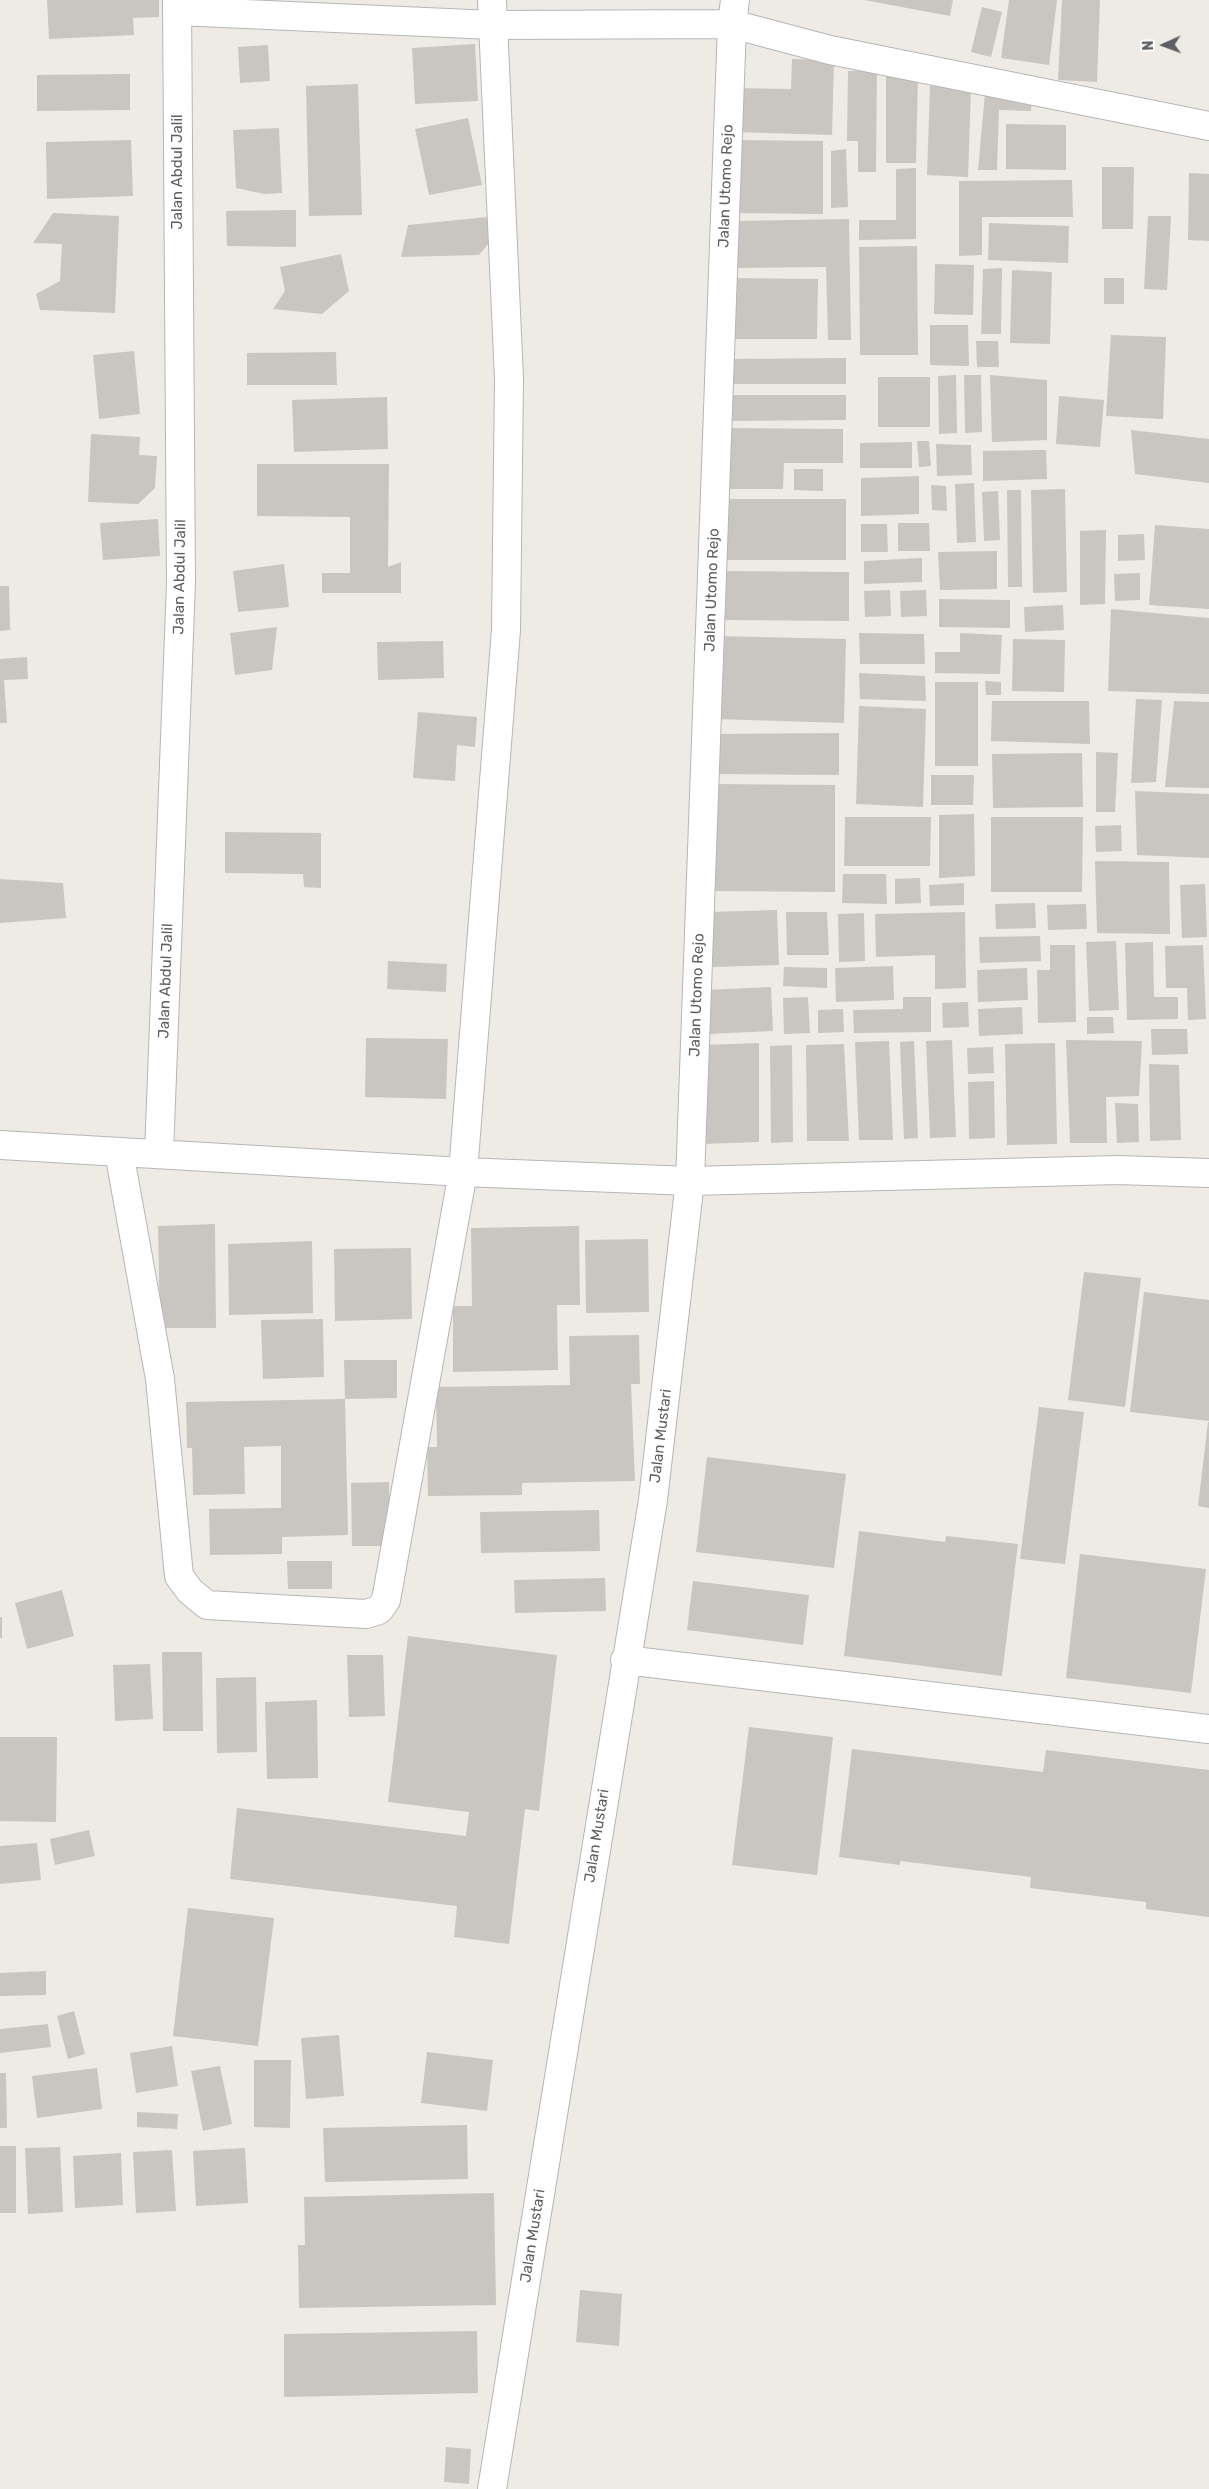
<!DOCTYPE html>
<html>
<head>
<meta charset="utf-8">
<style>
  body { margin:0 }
  #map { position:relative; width:1209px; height:2489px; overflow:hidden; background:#eeebe4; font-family:Rubik,sans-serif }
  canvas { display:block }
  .north { position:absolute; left:1139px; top:20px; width:50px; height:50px; -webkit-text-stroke:4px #fff; paint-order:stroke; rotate:268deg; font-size:14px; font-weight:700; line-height:20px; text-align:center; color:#5c5f64 }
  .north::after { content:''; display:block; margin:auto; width:18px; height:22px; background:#5c5f64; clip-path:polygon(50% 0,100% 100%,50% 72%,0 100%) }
</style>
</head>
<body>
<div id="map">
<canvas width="1209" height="2489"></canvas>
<div class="north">N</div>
</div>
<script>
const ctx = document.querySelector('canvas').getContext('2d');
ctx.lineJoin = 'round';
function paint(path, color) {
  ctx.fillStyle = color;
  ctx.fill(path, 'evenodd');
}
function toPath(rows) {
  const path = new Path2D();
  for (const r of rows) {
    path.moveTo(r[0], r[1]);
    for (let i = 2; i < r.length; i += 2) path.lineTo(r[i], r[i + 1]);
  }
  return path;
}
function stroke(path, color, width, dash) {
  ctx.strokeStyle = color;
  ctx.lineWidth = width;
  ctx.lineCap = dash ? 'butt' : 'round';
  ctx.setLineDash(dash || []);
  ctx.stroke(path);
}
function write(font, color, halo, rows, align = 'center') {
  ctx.font = font + ' Rubik,sans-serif';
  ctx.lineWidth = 5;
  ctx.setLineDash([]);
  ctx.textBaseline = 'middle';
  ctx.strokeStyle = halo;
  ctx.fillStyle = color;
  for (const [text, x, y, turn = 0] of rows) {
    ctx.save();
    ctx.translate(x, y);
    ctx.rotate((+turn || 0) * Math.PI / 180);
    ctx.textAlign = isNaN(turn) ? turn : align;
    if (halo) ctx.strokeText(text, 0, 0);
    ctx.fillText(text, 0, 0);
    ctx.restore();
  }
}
paint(toPath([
  [47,0,159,0,159,17,133,18,134,35,49,39],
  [864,0,953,0,950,16],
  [1009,0,1057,0,1049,65,1001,58],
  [1062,0,1100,0,1097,82,1058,80],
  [982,7,1002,12,991,57,971,52],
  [475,44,478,101,415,104,412,48],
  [268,45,270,81,240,83,238,47],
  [792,59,834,60,832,135,736,132,736,88,791,89],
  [848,71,877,71,876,172,858,172,858,141,847,141],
  [130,74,130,110,37,111,37,75],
  [886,76,918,77,916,163,886,163],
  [358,84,362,215,309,216,306,86],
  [930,86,971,88,968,177,927,175],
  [985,93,1032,95,1031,111,999,110,997,170,978,170],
  [468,118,482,185,429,195,415,129],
  [1006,124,1066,125,1066,170,1006,169],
  [279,128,282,193,264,194,236,188,233,130],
  [131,140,133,196,47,199,46,142],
  [737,140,823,141,823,214,737,213],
  [846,149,848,207,831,208,831,151],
  [1102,167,1134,167,1133,229,1102,229],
  [916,168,916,239,859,240,859,220,896,220,896,169],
  [1189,173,1209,174,1209,241,1188,240],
  [1072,180,1073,217,982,217,982,255,959,256,959,181],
  [296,210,296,247,227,246,226,211],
  [53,213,119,216,115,313,40,310,36,294,60,281,62,244,33,243],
  [1148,216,1171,216,1167,290,1144,289],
  [487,217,489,243,479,255,401,257,408,225],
  [849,219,851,340,828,340,826,267,735,268,734,221],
  [989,223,1069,226,1068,263,988,260],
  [917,246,918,355,860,355,859,247],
  [341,254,349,291,322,314,273,309,285,291,280,267],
  [935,264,974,265,973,315,934,314],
  [1002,268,1001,334,981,334,983,269],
  [1012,270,1052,272,1050,344,1010,343],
  [732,278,818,279,817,339,731,339],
  [1104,278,1124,278,1124,304,1104,304],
  [930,325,968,325,969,366,930,365],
  [1111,335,1166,337,1163,419,1106,416],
  [976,341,998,341,999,367,977,367],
  [134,351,140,414,99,419,93,355],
  [336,352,337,385,247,385,247,353],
  [846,358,846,384,729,384,729,359],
  [956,375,957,433,939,434,938,376],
  [964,375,981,375,982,432,965,433],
  [990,375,1047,380,1047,440,992,442],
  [878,377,930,377,930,427,878,427],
  [729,395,846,395,846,420,729,421],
  [1059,396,1104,400,1100,447,1056,444],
  [387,397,388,449,294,452,292,400],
  [727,428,843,429,843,463,784,463,783,489,726,489],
  [1131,430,1209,439,1209,483,1135,474],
  [91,434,140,437,139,455,157,456,155,488,138,504,88,502],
  [917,441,929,441,931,466,919,467],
  [912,442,912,468,860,468,860,443],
  [936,444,971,445,972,475,937,476],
  [1046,450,1047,479,983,481,983,451],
  [257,464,389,464,388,567,401,562,401,593,322,593,322,573,350,573,350,517,257,516],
  [794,469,823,469,823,491,794,490],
  [919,476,919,514,861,516,861,478],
  [974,483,976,542,957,543,955,484],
  [931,485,946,486,947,511,932,510],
  [1065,489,1067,592,1033,593,1031,490],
  [1007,490,1021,490,1022,587,1008,587],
  [998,491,1000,540,984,541,982,492],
  [723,499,846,499,846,560,723,560],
  [158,519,160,556,103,560,100,523],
  [898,523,929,523,930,551,898,551],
  [861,524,887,524,888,552,861,552],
  [1155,525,1209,529,1209,609,1149,605],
  [1106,530,1105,604,1080,605,1080,531],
  [1144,534,1145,560,1118,561,1118,535],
  [997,551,997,589,940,590,938,552],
  [922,558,922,582,864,584,864,561],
  [284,564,289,607,238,612,233,571],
  [721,571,849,572,849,621,721,620],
  [1140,573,1140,600,1115,601,1114,574],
  [0,586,9,586,10,630,0,631],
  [890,590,891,616,865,617,864,591],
  [926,590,927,616,901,617,900,591],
  [939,599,1010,600,1010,628,939,627],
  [1063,605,1064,630,1025,632,1024,607],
  [1111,609,1209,618,1209,694,1108,691],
  [277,627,272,670,235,675,230,633],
  [859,633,924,634,925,664,860,664],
  [960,633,1002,635,1000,674,935,673,935,652,960,652],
  [717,636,846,639,844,723,715,719],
  [1013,639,1065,640,1064,692,1012,691],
  [443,641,444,678,378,680,377,642],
  [27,657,28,679,4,680,7,723,0,723,0,659],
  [859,673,925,676,926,701,860,699],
  [985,681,1001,682,1001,695,986,695],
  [935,682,978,682,978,766,935,766],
  [1136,699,1162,700,1156,782,1131,783],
  [992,701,1089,701,1090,744,991,741],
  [1174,701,1209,702,1209,788,1165,787],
  [859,706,926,709,923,807,856,804],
  [418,712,477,717,475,747,457,745,455,781,413,778],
  [839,733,839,775,709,774,710,734],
  [1096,752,1118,753,1115,812,1096,812],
  [1082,753,1083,807,993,808,992,754],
  [931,775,974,775,973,805,931,805],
  [711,784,835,785,835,892,711,891],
  [1135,791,1209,794,1209,858,1137,855],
  [974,814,975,876,939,878,939,815],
  [845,817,931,817,930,866,844,866],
  [991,817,1083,817,1082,892,991,892],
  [1121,825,1122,851,1096,852,1095,826],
  [225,832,321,833,321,888,304,887,303,874,225,873],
  [1095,861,1169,862,1170,934,1097,933],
  [843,874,886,874,887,904,842,903],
  [920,878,921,903,895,904,895,879],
  [0,879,63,883,66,918,0,923],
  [964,883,964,905,930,906,929,885],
  [1205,884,1207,937,1182,938,1180,885],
  [1035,903,1036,928,996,929,995,904],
  [1086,904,1087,929,1048,930,1047,905],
  [777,910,779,965,713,967,711,912],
  [786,912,827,912,829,955,787,955],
  [965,912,966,988,935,989,935,955,876,957,875,914],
  [864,913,865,961,839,962,838,914],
  [1040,936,1041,961,980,963,979,937],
  [1116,941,1119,1010,1089,1011,1086,942],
  [1153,942,1154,997,1178,997,1178,1019,1127,1020,1125,943],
  [1050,945,1075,945,1076,1022,1038,1023,1037,970,1050,970],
  [1203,945,1206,1019,1188,1020,1187,988,1166,988,1165,946],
  [388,961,447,964,446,992,387,989],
  [893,966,894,1000,836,1002,835,968],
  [784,967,827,968,827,988,783,986],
  [1027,968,1028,1000,978,1002,977,970],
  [771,987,773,1031,707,1034,705,990],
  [808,997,810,1033,784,1034,783,998],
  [903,997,931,997,931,1032,854,1033,853,1010,903,1009],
  [968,1002,969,1027,943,1028,942,1003],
  [1022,1007,1023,1034,979,1036,978,1009],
  [843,1009,844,1032,818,1033,818,1010],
  [1087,1017,1113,1017,1114,1033,1087,1034],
  [1151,1029,1187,1029,1188,1054,1152,1055],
  [366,1038,448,1039,446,1099,365,1097],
  [952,1040,956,1137,930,1138,926,1041],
  [1066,1040,1142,1041,1139,1096,1106,1097,1107,1143,1070,1143],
  [889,1041,893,1140,859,1140,855,1042],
  [914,1041,918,1138,904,1139,900,1042],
  [759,1043,759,1142,703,1144,703,1045],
  [1055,1043,1057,1144,1007,1145,1005,1044],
  [844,1044,849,1141,807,1141,806,1045],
  [792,1045,793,1142,771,1143,770,1046],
  [993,1047,994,1073,968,1074,967,1048],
  [1149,1064,1179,1065,1181,1140,1150,1141],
  [994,1081,995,1138,969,1139,968,1082],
  [1115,1103,1138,1104,1139,1142,1117,1143],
  [215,1224,216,1328,160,1328,158,1226],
  [579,1226,580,1305,557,1305,558,1370,453,1372,453,1306,472,1306,471,1228],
  [648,1239,649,1312,586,1313,585,1240],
  [312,1241,313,1313,229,1315,228,1244],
  [411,1248,412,1319,335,1321,334,1249],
  [1084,1272,1141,1278,1125,1407,1068,1400],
  [1144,1292,1209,1300,1209,1421,1130,1412],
  [323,1319,324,1377,263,1379,261,1320],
  [639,1335,640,1384,631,1384,635,1481,522,1483,522,1495,428,1496,427,1447,437,1447,436,1387,570,1385,569,1336],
  [344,1360,397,1360,397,1398,345,1399],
  [345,1399,348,1535,282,1537,282,1554,210,1555,209,1509,281,1508,281,1446,244,1447,245,1494,193,1495,192,1448,187,1448,186,1402],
  [1039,1407,1084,1412,1065,1564,1020,1559],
  [1208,1422,1209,1422,1209,1508,1198,1506],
  [707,1457,846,1474,834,1568,696,1552],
  [389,1482,390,1546,352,1546,351,1483],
  [599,1510,600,1551,481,1553,480,1512],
  [859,1531,945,1542,946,1536,1018,1544,1002,1676,844,1656],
  [1080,1554,1206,1569,1191,1693,1066,1678],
  [287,1561,332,1561,332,1589,288,1589],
  [605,1578,606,1611,515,1613,514,1580],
  [693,1581,809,1595,803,1645,687,1630],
  [62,1590,74,1636,27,1649,15,1603],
  [0,1617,2,1617,2,1638,0,1638],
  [408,1636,557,1655,539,1811,525,1809,509,1944,454,1937,457,1906,230,1879,237,1808,466,1836,469,1812,388,1802],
  [162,1652,202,1652,203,1731,163,1731],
  [347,1655,383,1655,385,1716,349,1717],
  [150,1664,153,1719,115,1721,113,1665],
  [256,1677,257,1752,217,1753,216,1678],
  [317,1700,318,1778,267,1779,265,1702],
  [749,1727,833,1737,817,1875,732,1865],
  [0,1737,57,1737,56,1822,0,1821],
  [852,1749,1043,1772,1046,1750,1209,1770,1209,1917,1146,1909,1146,1902,1030,1888,1031,1877,900,1861,900,1865,839,1857],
  [89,1830,95,1856,55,1865,50,1839],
  [37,1843,41,1880,0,1884,0,1846],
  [188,1908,274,1918,258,2046,173,2036],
  [46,1971,46,1995,0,1996,0,1973],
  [74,2011,85,2054,68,2059,57,2016],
  [48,2024,51,2047,0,2053,0,2029],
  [339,2035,344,2096,306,2099,301,2038],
  [172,2046,178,2086,136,2093,130,2053],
  [427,2052,493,2060,487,2111,421,2103],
  [254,2060,291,2060,290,2128,254,2127],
  [220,2066,232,2124,203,2131,191,2071],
  [97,2068,102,2109,37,2118,32,2076],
  [0,2073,6,2073,7,2128,0,2128],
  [137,2112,178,2114,177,2129,137,2127],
  [467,2125,468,2179,325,2182,323,2128],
  [0,2146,16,2146,16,2213,0,2213],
  [60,2147,63,2212,28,2214,25,2148],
  [245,2148,248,2203,196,2206,193,2151],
  [172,2150,176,2211,136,2213,133,2152],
  [121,2153,123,2205,75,2208,73,2156],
  [494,2193,496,2305,299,2308,298,2245,305,2245,304,2197],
  [580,2290,622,2294,619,2346,576,2342],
  [477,2331,478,2393,284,2397,284,2334],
  [446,2447,471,2449,469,2484,444,2482]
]), '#c9c6c1');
const minor = toPath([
  [177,11,493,25,732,24,830,50,1209,126],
  [0,1145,463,1172,690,1181,1118,1170,1209,1173],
  [119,1152,160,1379,179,1576,190,1591,207,1605,366,1614,379,1610,386,1600,463,1172,506,630,509,379,492,0],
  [159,1153,181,583,177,0],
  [625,1660,1209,1729],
  [492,2489,653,1500,690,1181,732,24,735,0]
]);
stroke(minor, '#b4b6ba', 30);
stroke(minor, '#fff', 28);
write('15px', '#5c5f64', '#fff', [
  ["Jalan Abdul Jalil",178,172,-90],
  ["Jalan Utomo Rejo",726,186,-88],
  ["Jalan Abdul Jalil",180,577,-89],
  ["Jalan Utomo Rejo",712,590,-88],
  ["Jalan Abdul Jalil",166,981,-88],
  ["Jalan Utomo Rejo",697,995,-88],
  ["Jalan Mustari",661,1436,-83],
  ["Jalan Mustari",597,1836,-81],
  ["Jalan Mustari",533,2236,-81]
]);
</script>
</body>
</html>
